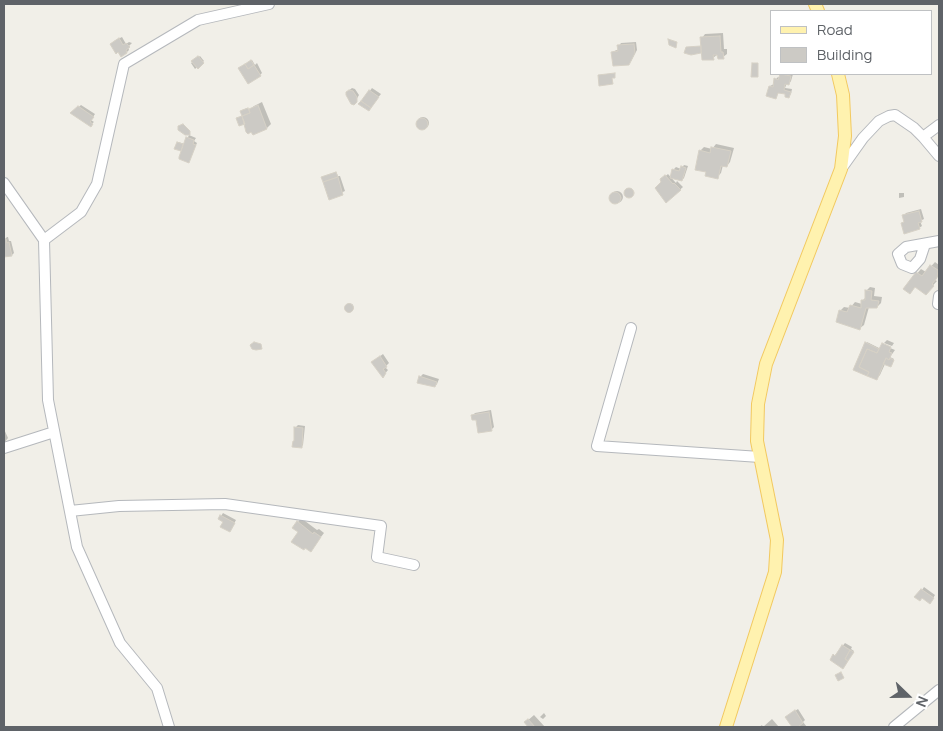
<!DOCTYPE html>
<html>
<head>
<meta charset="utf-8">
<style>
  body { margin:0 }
  #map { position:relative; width:943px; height:731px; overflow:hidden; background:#f1efe8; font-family:Manrope,sans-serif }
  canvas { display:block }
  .frame { position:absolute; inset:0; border:5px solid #5f6368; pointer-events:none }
  .legend { position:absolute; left:770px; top:10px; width:162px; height:65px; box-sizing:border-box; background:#fff; border:1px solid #bfc1c3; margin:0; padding:6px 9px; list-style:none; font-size:15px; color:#5f6368 }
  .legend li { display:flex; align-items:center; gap:10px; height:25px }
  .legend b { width:25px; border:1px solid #bfc1c3 }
  .north { position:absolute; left:883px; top:671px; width:50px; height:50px; -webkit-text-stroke:4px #fff; paint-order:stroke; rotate:112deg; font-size:14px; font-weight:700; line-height:20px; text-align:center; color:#5f6368 }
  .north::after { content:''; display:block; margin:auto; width:18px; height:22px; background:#5f6368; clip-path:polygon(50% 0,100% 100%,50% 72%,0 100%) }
</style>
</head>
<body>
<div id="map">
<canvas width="943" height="731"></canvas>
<div class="frame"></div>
<ul class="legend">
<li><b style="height:6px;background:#fff2af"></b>Road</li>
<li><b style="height:14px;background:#cccac5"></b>Building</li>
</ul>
<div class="north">N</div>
</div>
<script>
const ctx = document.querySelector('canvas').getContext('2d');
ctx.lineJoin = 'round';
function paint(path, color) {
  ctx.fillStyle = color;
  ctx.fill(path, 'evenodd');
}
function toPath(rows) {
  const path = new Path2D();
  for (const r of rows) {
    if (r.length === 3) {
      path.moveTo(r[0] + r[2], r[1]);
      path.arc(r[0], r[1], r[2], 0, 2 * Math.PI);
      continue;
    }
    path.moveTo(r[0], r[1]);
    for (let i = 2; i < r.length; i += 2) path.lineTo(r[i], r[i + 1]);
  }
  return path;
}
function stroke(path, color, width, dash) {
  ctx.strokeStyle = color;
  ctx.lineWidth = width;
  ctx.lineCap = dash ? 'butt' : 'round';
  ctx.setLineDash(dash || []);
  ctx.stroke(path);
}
paint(toPath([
  [723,33,724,49,727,49,727,54,723,57,718,54,713,58,702,52,691,53,688,48,702,46,702,38,705,34],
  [122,37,126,44,129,42,132,43,128,47,129,50,127,52,114,41],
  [636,42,637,50,631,61,612,52,619,49,619,46,621,43],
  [200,56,204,61,195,69,191,63],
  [252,60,255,65,257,63,262,73,260,75,248,63],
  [783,74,793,74,791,81,789,84,787,83,785,88,792,89,791,94,789,96,787,93,779,92,776,97,770,86,774,84,776,79,778,77,780,78],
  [352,88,355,89,359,95,355,102,347,92],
  [372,88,381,94,373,104,360,104],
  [262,102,271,124,267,128,253,134,243,116,242,110,247,108,248,111,254,106],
  [81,105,95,114,91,120,94,122,90,125,72,113],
  [423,123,6],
  [189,135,196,138,194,141,197,143,189,161,184,146,180,150,178,142,185,144],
  [716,144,734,148,730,162,727,166,723,165,721,173,717,177,707,171,700,151,704,147,712,149],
  [684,165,688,166,684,178,682,180,673,170,676,167,681,169],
  [336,172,338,176,340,176,345,191,330,198,322,177],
  [668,174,676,183,677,181,683,187,666,202,661,180],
  [629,192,4],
  [617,197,6],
  [899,193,904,193,904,197,899,198],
  [921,209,924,219,920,221,922,226,919,228,905,221,904,216,906,213],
  [7,237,8,237,9,241,11,241,14,253,12,255,4,252,4,240],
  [935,262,939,265,939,275,935,280,937,281,926,293,916,286,905,288,921,269,926,272],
  [870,287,875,288,874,296,882,297,881,303,877,307,869,307,864,325,860,328,840,311,844,307,850,308,855,302,862,304,862,301,866,297,866,291],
  [350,307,3.5],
  [887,340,894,343,892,346,884,343],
  [867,342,881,349,883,345,895,350,890,357,894,359,891,365,885,364,880,375,876,379],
  [383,354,389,363,385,367,388,370,383,376,375,360],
  [423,374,439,379,437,384,435,386,420,377],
  [491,410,494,427,492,429,473,415,475,413],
  [298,425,305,426,303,445,301,447,296,440,295,428],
  [4,429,8,438,4,443],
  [223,513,236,520,230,531,221,516],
  [301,518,317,530,319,529,324,533,311,550,305,546,300,532,298,522],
  [924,587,935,595,932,600,922,590],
  [845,643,852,647,851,649,854,651,845,665,831,660],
  [798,709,805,720,803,722,807,727,793,727,786,717],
  [544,713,546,716,543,719,540,717],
  [534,715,545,727,530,727,526,722],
  [772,719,779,727,759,727,762,725,763,727]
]), '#0003');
const building = toPath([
  [720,36,721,52,723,52,724,59,718,59,717,55,713,55,714,60,702,60,700,37,720,36],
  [119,38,123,45,126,43,130,47,126,50,127,53,121,57,118,52,116,54,110,44,119,38],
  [668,39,677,42,676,48,669,45,668,39],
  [634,44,635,53,629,65,613,66,611,52,618,51,617,45,634,44],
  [701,46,701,53,691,55,684,53,686,47,701,46],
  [198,56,204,63,198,69,191,61,198,56],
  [251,60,254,65,248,69,245,64,251,60],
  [752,63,758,63,758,77,751,77,752,63],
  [245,64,248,69,254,65,261,76,248,84,238,68,245,64],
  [615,73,615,78,612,78,613,84,599,86,598,75,615,73],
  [780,74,791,76,789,85,785,84,784,90,791,92,789,98,785,97,785,94,778,93,776,99,766,96,769,86,773,87,774,78,778,80,780,74],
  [349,90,353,91,357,97,357,102,354,105,351,104,346,95,346,92,349,90],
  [369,90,379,97,371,108,361,101,369,90],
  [361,101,371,108,369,111,358,104,361,101],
  [258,105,267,129,253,135,251,132,248,134,246,132,242,116,250,113,249,109,258,105],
  [78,106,94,117,90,122,93,124,91,127,70,113,78,106],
  [248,108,250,113,242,116,240,111,248,108],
  [242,116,245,124,239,126,236,118,242,116],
  [422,124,6],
  [183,124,190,131,190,135,185,135,178,130,178,126,183,124],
  [186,137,194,140,193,144,196,145,189,163,179,159,179,157,186,137],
  [177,142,183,144,181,151,174,149,177,142],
  [711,147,731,151,727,167,721,166,718,179,705,176,706,172,695,170,699,150,710,153,711,147],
  [681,166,686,168,682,181,670,178,672,169,679,171,681,166],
  [336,172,338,177,323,182,321,177,336,172],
  [665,175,673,184,674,183,681,190,666,203,655,188,661,182,660,179,665,175],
  [338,177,343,195,329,200,323,182,338,177],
  [629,193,5],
  [615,198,6],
  [919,211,922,222,918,223,920,229,904,234,901,223,904,222,902,215,919,211],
  [4,239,6,239,7,243,9,242,12,256,4,257,4,239],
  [930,265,938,270,937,278,932,284,934,286,926,295,915,287,910,294,903,289,916,272,922,276,930,265],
  [865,290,872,291,871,300,879,301,877,308,866,308,860,330,836,322,839,310,847,312,850,305,861,308,861,300,865,300,865,290],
  [349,308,4.5],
  [254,342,261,344,262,349,256,350,252,349,250,345,254,342],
  [865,342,879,349,877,353,867,349,859,367,869,372,867,376,853,370,865,342],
  [882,343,891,347,889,352,892,353,889,360,886,358,877,380,867,376,869,372,859,367,867,349,877,353,882,343],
  [380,356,387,367,383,369,386,373,383,378,371,362,380,356],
  [886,358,889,360,890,358,894,360,891,367,883,364,886,358],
  [419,376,437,382,435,387,417,383,419,376],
  [489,412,492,431,478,433,476,420,472,420,471,415,489,412],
  [294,427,303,428,302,448,292,447,293,441,294,441,294,427],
  [220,515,235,523,230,532,220,527,223,522,218,519,220,515],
  [297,521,313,534,314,532,321,537,311,552,305,548,304,550,291,542,298,532,292,528,297,521],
  [921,589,934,598,930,604,922,598,920,601,914,597,921,589],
  [842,645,850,650,845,659,848,661,843,669,830,660,833,654,835,656,842,645],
  [850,650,854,652,848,661,845,659,850,650],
  [841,672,844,678,838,681,835,675,841,672],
  [795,710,803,723,798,727,792,727,785,717,795,710],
  [528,719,535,727,528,727,524,722,528,719]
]);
paint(building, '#cccac5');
stroke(building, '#d6d1c6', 1);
const minor = toPath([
  [923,137,939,156],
  [841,169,863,138,879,121,889,116,895,115,914,128,923,137,939,125],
  [4,183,44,240],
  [925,244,920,259,912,268,902,264,898,254,906,247,939,241],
  [938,304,939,296],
  [631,328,597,446,760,457],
  [4,448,54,432],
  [70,511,119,506,225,504,381,526,377,557,414,565],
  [169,727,157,688,120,643,77,547,48,400,44,240,81,212,97,184,124,64,198,20,269,4],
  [894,727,939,690]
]);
const major = toPath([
  [815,4,818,11],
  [726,727,775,572,777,540,757,441,758,404,766,364,841,169,845,136,843,95,838,74]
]);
stroke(minor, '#b5b8bc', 12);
stroke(major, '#f2c960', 14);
stroke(minor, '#fff', 10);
stroke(major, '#fff2af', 12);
</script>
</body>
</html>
